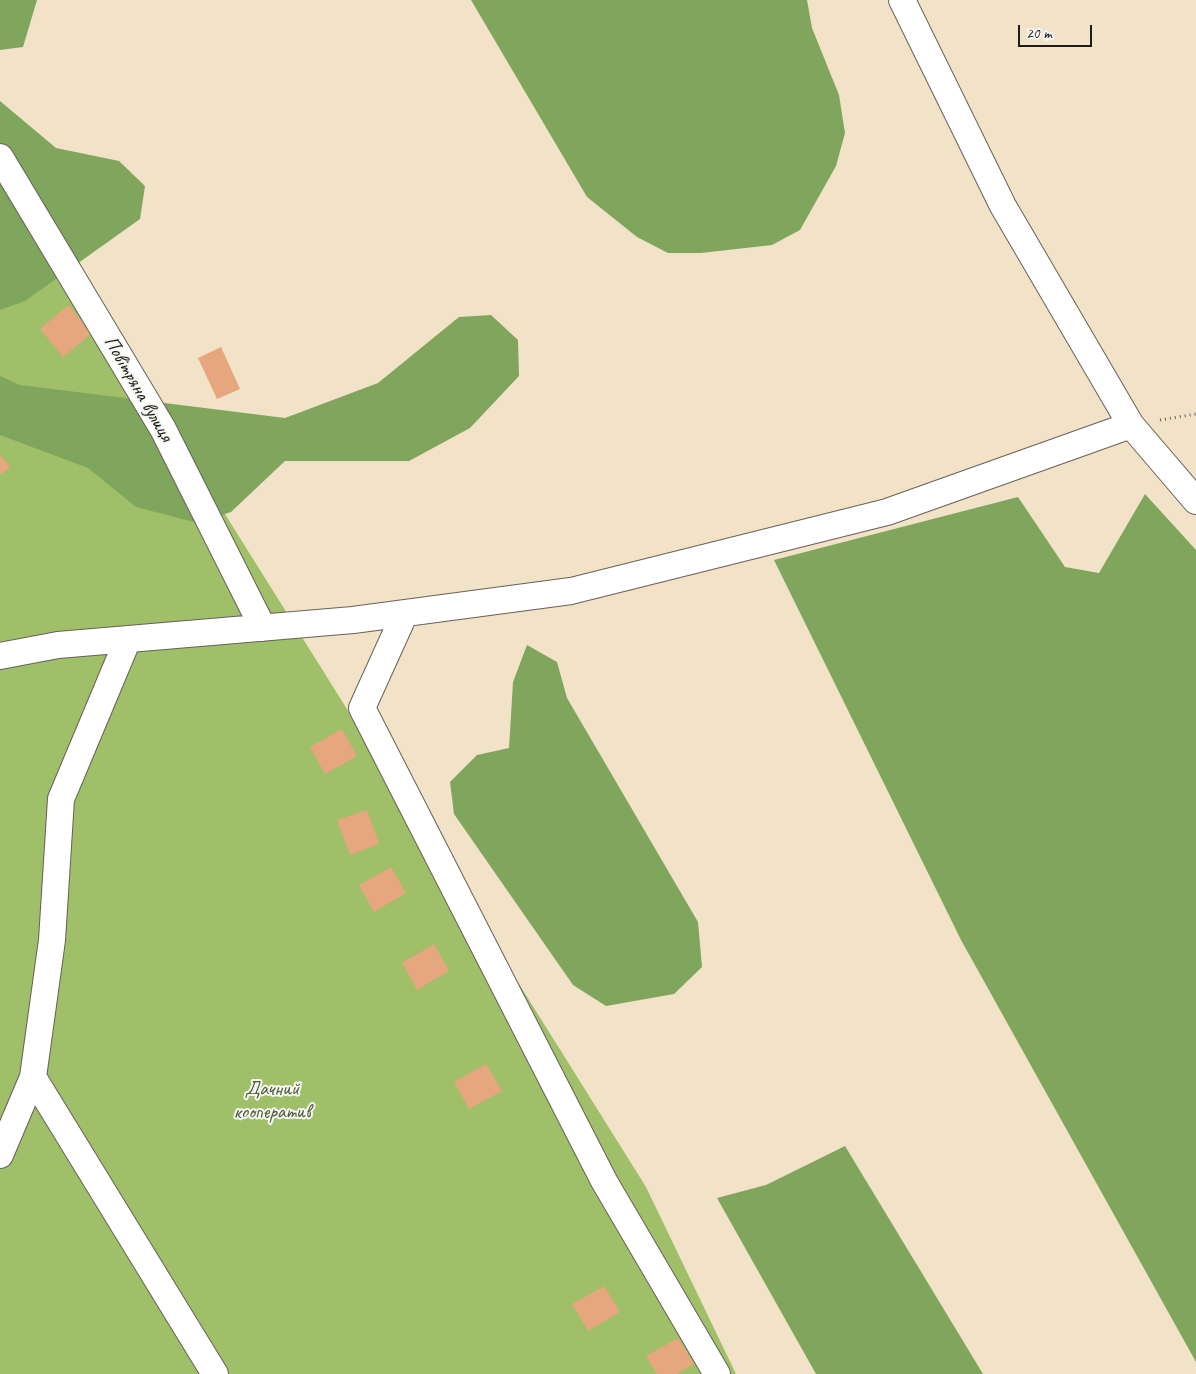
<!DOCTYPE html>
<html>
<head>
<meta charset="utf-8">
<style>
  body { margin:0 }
  #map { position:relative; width:1196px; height:1374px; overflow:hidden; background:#f2e2c8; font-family:Caveat,sans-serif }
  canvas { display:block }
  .scale { position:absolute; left:1018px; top:25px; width:74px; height:22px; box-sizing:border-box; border:2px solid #1c1c1c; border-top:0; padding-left:6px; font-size:15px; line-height:18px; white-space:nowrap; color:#1c1c1c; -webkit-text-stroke:4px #f6f6f2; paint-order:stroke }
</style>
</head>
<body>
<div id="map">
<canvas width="1196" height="1374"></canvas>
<div class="scale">20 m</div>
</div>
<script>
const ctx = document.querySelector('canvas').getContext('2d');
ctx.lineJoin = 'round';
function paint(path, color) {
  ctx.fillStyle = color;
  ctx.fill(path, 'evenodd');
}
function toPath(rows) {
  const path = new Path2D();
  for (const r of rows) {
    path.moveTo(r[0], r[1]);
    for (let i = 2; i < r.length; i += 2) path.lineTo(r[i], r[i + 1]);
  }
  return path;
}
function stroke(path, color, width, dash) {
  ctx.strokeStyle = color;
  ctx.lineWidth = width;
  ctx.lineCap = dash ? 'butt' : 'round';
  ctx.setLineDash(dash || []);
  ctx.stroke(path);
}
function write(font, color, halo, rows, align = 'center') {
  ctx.font = font + ' Caveat,sans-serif';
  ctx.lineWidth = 4;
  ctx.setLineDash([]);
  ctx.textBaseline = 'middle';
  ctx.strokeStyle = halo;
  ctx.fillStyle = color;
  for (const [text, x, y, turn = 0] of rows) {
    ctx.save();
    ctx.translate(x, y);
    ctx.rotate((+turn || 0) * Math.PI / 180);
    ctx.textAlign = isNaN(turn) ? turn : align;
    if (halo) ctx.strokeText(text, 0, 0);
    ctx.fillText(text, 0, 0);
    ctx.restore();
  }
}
paint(toPath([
  [51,236,646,1187,736,1374,0,1374,0,273]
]), '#9fbf68');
paint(toPath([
  [0,0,37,0,23,47,0,50],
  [471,0,807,0,812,28,839,95,845,133,836,166,800,230,772,245,701,253,668,253,637,237,587,197],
  [0,101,56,148,119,161,145,186,140,219,25,301,0,310],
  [491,315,518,340,519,376,470,428,409,461,285,461,231,512,198,523,136,507,88,468,0,435,0,376,20,385,285,418,378,383,459,317],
  [1145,494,1196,550,1196,1362,961,940,774,560,1018,497,1065,567,1099,573],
  [527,645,557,662,567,698,698,922,702,967,674,994,606,1006,573,985,454,814,450,782,477,755,509,748,513,682],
  [845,1146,983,1374,816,1374,717,1198,766,1185]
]), '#7fa65c');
paint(toPath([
  [68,305,92,333,63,357,40,329],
  [221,347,240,389,217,399,198,358],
  [0,454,10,467,0,475],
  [342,729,357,756,325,774,310,747],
  [367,810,379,844,350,855,337,820],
  [391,867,406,893,374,912,359,885],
  [434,944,449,971,417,990,402,963],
  [486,1064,502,1091,469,1109,454,1082],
  [604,1286,620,1312,588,1331,572,1304],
  [678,1338,694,1364,677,1374,657,1374,646,1356]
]), '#e6a67e');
const minor = toPath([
  [902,0,1003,206,1131,425,1196,501],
  [0,157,163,429,263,628],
  [405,613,362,708,604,1181,717,1374],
  [128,639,61,799,52,940,33,1077,215,1374],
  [0,656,58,645,353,620,571,591,887,512,1131,425],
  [0,1155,33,1077]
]);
stroke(minor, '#676158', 28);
stroke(toPath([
  [1160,420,1196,414]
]), '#676158', 3, [1, 4]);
stroke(minor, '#fff', 26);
write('20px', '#1c1c1c', '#f6f6f2', [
  ["Повітряна вулиця",138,389,60]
]);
write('20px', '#505d3a', '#f6f6f2', [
  ["Дачний",272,1090],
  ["кооператив",272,1113]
]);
</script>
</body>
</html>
